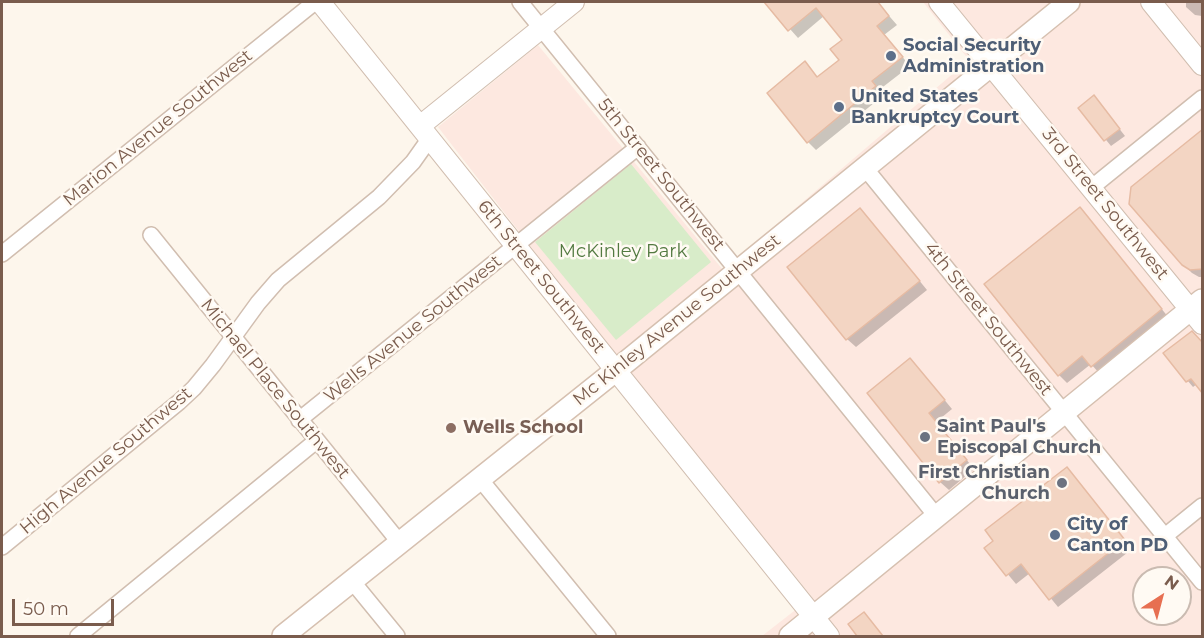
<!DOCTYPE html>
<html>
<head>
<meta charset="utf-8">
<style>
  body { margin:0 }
  #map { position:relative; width:1204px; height:638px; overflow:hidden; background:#fdf6ec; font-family:Montserrat,sans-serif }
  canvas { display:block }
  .frame { position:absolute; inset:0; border:3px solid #7a5c4d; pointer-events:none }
  .north { position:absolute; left:1132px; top:566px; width:60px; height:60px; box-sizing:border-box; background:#fffaf3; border:2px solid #cabbb1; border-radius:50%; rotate:36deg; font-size:16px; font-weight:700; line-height:24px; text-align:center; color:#7a5c4d }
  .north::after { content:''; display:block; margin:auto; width:21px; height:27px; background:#e76f51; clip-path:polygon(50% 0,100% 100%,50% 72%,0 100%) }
  .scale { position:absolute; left:12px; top:599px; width:102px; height:27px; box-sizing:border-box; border:3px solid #7a5c4d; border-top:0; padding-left:8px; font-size:18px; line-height:21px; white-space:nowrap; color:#7a5c4d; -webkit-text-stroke:4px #fffaf3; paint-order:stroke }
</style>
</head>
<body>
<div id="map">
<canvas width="1204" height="638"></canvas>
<div class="frame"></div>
<div class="north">N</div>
<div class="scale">50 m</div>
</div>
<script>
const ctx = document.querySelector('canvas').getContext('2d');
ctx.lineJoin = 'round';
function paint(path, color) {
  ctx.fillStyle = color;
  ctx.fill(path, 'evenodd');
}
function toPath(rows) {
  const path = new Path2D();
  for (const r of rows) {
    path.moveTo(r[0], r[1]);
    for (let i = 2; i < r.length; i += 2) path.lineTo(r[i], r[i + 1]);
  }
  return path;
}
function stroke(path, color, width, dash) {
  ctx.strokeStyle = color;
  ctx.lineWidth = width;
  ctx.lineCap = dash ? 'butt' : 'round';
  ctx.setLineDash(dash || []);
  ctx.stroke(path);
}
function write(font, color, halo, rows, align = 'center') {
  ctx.font = font + ' Montserrat,sans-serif';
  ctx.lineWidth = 5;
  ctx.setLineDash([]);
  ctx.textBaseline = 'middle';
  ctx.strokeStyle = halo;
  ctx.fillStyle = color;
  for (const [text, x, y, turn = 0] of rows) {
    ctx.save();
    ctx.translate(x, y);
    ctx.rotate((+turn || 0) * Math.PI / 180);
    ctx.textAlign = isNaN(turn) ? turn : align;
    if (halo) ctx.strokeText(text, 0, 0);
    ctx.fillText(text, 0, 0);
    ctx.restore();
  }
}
paint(toPath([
  [923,2,1202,2,1202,636,762,636,812,597,628,372,438,127,538,45,723,270,969,60],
  [1144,578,1180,578,1180,614,1144,614]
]), '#fde8e0');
paint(toPath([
  [631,164,711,262,616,340,535,242]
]), '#d8ecc9');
paint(toPath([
  [766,2,877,2,897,25,884,35,910,66,879,90,884,95,816,150,808,142,805,63,818,78,841,60,844,40,824,16,798,38],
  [1186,2,1202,2,1202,16,1195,15,1186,7],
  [1100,104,1125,136,1111,146,1080,108],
  [1202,131,1202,277,1199,277,1192,273,1183,264],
  [860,210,868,218,927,290,856,347,847,339,789,267],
  [1088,218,1169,318,1100,374,1091,364,1067,383,1059,375],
  [1165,354,1197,384,1193,387],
  [918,368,952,409,936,422,974,469,949,490,940,482],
  [1075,477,1132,549,1058,607,1030,573,1016,584,986,548]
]), '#0003');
const building = toPath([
  [764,2,878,2,889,16,877,26,903,57,872,81,876,86,807,143,767,93,805,61,817,77,839,60,830,49,842,40,816,8,788,31,764,2],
  [1094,95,1120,129,1104,141,1078,108,1094,95],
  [1203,129,1203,269,1190,270,1182,265,1129,204,1131,187,1203,129],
  [1080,207,1162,309,1091,367,1082,356,1058,376,984,284,1080,207],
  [860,208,920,281,846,340,787,267,860,208],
  [1192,331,1203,343,1203,394,1191,379,1186,382,1163,353,1192,331],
  [910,358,945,400,929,413,967,460,939,483,867,393,910,358],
  [1067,467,1125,540,1049,600,1021,564,1006,576,984,548,993,541,985,530,1067,467],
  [864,612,883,636,857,636,848,624,864,612]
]);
paint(building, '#f3d5c3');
stroke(building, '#e6bba3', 1.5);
const minor = toPath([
  [520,2,937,517],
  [865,168,1202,582],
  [1091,188,1202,98],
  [151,235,400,543],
  [2,254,315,2],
  [299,420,638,147],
  [480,479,608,636],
  [1165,536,1202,506],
  [2,547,179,402,194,388,213,365,258,303,278,280,379,197,413,162,430,138],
  [352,581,397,636],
  [78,636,316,441]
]);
const tertiary = toPath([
  [320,2,829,636],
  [939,2,1202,324],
  [1151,2,1202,65],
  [420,126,574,2]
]);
const secondary = toPath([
  [283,636,615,371,1069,2],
  [790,636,1202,300]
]);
stroke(minor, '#d1beb0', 18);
stroke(tertiary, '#d1beb0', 22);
stroke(secondary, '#d6c0b0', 24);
stroke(minor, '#fff', 15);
stroke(tertiary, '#fff', 20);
stroke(secondary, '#fff', 21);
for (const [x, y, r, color] of [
  [891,56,6,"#5c6f8a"],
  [839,107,6,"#5c6f8a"],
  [451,428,6,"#8d6e63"],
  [925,437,6,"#6b7280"],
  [1062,483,6,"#6b7280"],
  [1055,535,6,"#5c6f8a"]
]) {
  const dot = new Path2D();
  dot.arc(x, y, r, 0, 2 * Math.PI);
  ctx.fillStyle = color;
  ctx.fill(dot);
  stroke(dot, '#fffaf3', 2);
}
write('bold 18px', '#4e5e75', '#fffaf3', [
  ["Social Security",903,46],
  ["Administration",903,67],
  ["United States",851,97],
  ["Bankruptcy Court",851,118],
  ["City of",1067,525],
  ["Canton PD",1067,546]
], 'left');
write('18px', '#7a5c4d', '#fffaf3', [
  ["Marion Avenue Southwest",158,128,-39],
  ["5th Street Southwest",661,175,51],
  ["3rd Street Southwest",1105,204,51],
  ["6th Street Southwest",541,277,51],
  ["4th Street Southwest",988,319,51],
  ["Mc Kinley Avenue Southwest",677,320,-39],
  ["Wells Avenue Southwest",413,329,-39],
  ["Michael Place Southwest",275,389,51],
  ["High Avenue Southwest",106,461,-40]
]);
write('18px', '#537a41', '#fffaf3', [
  ["McKinley Park",623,252]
]);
write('bold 18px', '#5b616d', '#fffaf3', [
  ["Saint Paul's",937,427],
  ["Episcopal Church",937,448],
  ["First Christian",1050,473,"right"],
  ["Church",1050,494,"right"]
], 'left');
write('bold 18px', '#785e54', '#fffaf3', [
  ["Wells School",463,428]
], 'left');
</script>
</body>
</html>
